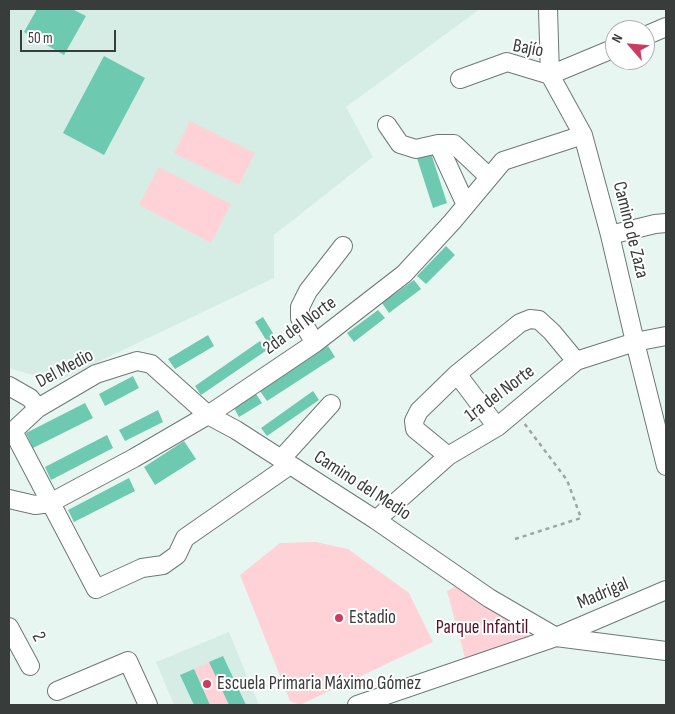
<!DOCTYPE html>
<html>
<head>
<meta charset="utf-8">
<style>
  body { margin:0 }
  #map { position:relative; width:675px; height:714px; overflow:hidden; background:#e8f6f1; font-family:"Sofia Sans Condensed",sans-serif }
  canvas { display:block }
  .frame { position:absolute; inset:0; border:10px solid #383d3b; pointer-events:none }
  .north { position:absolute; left:605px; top:20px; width:50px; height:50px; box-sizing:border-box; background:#fff; border:1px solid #afb1b1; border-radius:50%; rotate:297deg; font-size:14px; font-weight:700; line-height:20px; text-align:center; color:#383d3b }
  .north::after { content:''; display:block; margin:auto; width:18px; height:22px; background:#cb3c61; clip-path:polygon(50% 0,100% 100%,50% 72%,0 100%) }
  .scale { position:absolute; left:20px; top:30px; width:96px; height:22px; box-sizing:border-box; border:2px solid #383d3b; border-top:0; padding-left:6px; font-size:15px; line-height:18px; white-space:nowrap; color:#383d3b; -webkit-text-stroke:4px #fff; paint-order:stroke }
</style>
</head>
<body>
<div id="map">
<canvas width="675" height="714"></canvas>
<div class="frame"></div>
<div class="north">N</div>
<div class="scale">50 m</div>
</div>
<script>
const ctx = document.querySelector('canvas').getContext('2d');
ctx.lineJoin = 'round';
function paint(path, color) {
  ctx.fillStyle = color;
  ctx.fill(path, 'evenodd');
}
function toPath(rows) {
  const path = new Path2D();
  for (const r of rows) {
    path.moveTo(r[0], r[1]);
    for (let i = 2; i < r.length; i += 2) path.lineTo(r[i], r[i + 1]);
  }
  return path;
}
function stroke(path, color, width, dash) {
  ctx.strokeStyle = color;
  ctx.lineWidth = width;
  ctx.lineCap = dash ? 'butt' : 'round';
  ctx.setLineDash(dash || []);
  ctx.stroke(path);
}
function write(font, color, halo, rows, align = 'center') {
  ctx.font = font + ' "Sofia Sans Condensed",sans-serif';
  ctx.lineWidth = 4;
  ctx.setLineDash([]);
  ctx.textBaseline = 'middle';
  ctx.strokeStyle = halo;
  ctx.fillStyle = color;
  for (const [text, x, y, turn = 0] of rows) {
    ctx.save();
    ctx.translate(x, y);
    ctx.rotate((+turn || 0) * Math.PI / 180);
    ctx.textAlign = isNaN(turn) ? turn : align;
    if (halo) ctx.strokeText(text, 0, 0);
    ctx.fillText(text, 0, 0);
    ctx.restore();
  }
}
paint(toPath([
  [9,9,480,9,346,107,373,157,274,235,274,278,56,382,9,368],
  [229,632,259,705,174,705,156,662]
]), '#d6ede6');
paint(toPath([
  [190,121,255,153,239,185,174,153],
  [159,167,231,204,211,243,139,205],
  [316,542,348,549,409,593,433,642,300,705,290,701,240,575,280,543],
  [460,584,526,628,529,639,465,658,447,591],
  [209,662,229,705,210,705,194,669]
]), '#ffd2d8');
paint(toPath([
  [37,9,72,9,86,16,64,55,24,32],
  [104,56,145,78,104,155,63,133],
  [430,150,447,203,433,208,416,155],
  [446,246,455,255,426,284,417,276],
  [414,280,421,289,389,313,382,303],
  [378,310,385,318,354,342,347,333],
  [263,317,279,343,271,348,255,322],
  [208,335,214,346,175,369,168,359],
  [260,341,267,350,201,395,195,386],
  [328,346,335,357,267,401,260,391],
  [133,376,139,388,105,406,99,394],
  [313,391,319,400,267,436,261,428],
  [256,394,262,403,239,417,234,408],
  [85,403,93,418,33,448,26,433],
  [158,410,163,422,125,441,119,430],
  [107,435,113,448,51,480,45,467],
  [184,441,196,459,155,485,144,467],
  [129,478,135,491,74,522,68,510],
  [223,656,246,705,229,705,209,662],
  [194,669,210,705,194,705,180,675]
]), '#6dcab1');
const minor = toPath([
  [548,9,550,75,583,135,610,235,635,342,666,466],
  [645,36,666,27],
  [460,79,507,62,550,75,615,48],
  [387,125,400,144,416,149,438,144,454,144,489,177],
  [438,144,466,205],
  [610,235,655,224,666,223],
  [315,343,300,318,300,307,308,291,343,246],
  [457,374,497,427],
  [9,386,30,398,38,408],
  [13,431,96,589,142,568,163,565,177,555,185,538,290,465],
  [9,435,38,408,96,374,137,361,151,364,208,415,236,430,376,520,489,598,556,637,666,651],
  [448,456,415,429,414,421,419,411,457,374,520,323,530,319,539,320,552,332,576,361],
  [281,459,331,404],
  [9,499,35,505,50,503,134,458,208,415,315,343,404,274,452,222,503,161,583,135],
  [376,520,448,456,497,427,576,361,635,342,666,336],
  [9,627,30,666],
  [57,691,128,661,148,705],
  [357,705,556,637,666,590]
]);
stroke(minor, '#6d7975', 20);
stroke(toPath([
  [515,539,581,518,567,480,524,423]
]), '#9ca6a2', 2.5, [4, 4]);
stroke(minor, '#fff', 18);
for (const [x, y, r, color] of [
  [339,618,5,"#cb3c61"],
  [207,684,5,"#cb3c61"]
]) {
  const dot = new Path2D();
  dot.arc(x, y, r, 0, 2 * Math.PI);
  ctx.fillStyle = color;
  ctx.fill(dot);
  stroke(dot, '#fff', 2);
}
write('19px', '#383d3b', '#fff', [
  ["Bajío",528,49,11],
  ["Camino de Zaza",630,230,76],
  ["2da del Norte",300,326,-36],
  ["Del Medio",65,369,-28],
  ["1ra del Norte",500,394,-37],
  ["Camino del Medio",362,486,33],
  ["Madrigal",603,594,-23],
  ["2",38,637,62]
]);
write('19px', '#383d3b', '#fff', [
  ["Estadio",349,618],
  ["Escuela Primaria Máximo Gómez",217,684]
], 'left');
write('19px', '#561124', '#fff', [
  ["Parque Infantil",482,628]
]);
</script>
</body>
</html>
